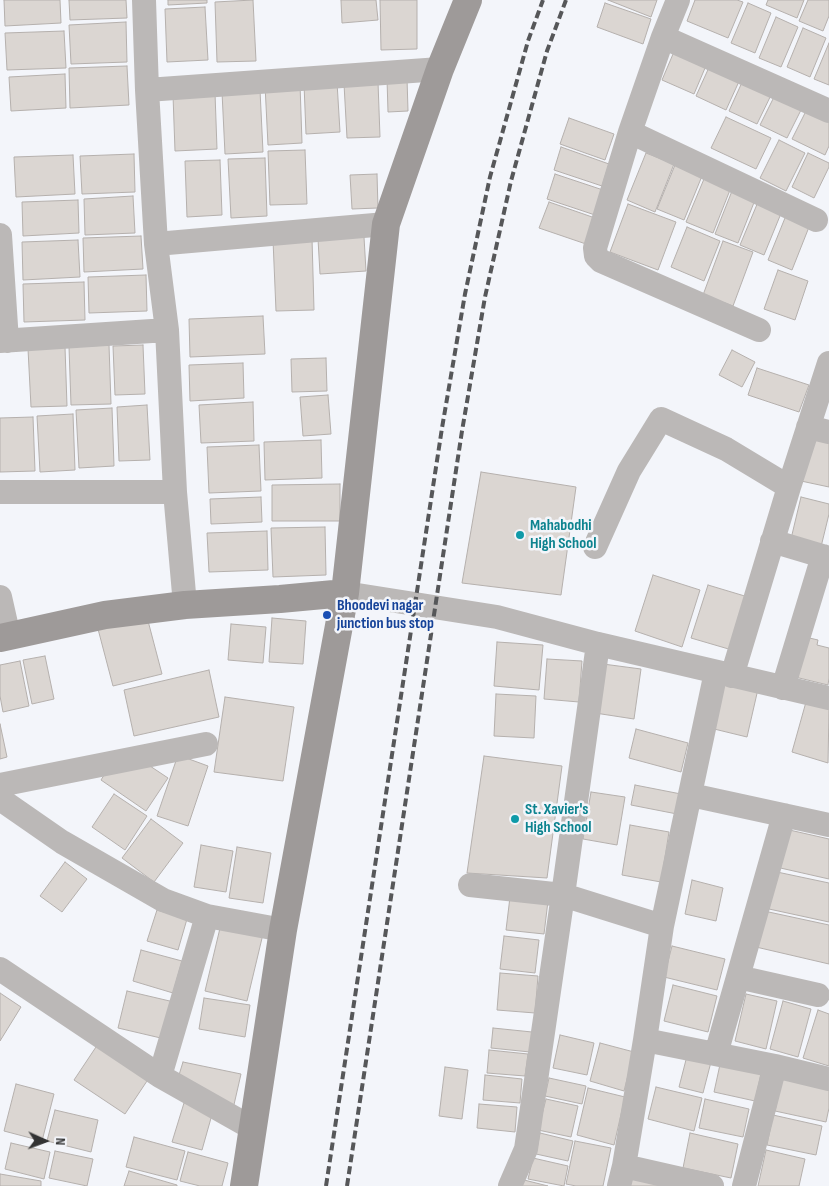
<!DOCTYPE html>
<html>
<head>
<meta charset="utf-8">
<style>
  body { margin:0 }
  #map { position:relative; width:829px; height:1186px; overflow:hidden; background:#f3f5fa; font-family:"Sofia Sans Condensed",sans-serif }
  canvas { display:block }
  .north { position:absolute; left:20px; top:1116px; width:50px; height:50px; -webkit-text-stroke:4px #f3f5fa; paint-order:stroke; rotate:92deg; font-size:14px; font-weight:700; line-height:20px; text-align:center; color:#323334 }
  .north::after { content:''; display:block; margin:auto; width:18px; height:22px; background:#323334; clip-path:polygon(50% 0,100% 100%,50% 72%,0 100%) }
</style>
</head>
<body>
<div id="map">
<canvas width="829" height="1186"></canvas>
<div class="north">N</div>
</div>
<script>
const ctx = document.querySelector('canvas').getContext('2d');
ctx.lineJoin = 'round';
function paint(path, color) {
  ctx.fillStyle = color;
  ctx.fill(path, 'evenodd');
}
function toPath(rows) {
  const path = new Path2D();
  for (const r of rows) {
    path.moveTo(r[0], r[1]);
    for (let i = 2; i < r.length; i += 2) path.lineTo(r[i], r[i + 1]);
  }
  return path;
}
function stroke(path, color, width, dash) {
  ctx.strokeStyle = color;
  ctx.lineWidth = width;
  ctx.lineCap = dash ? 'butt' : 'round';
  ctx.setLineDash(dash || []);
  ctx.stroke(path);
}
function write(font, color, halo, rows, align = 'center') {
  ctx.font = font + ' "Sofia Sans Condensed",sans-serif';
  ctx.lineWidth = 5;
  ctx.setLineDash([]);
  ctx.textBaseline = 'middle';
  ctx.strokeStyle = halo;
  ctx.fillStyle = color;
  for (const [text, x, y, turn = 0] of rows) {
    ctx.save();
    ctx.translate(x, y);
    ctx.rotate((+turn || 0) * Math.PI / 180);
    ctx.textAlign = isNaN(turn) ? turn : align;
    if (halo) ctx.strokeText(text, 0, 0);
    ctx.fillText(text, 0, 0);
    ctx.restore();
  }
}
const building = toPath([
  [4,0,60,0,61,23,5,26,4,0],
  [69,0,126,0,127,18,70,20,69,0],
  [168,0,207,0,207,3,168,5,168,0],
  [253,0,256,61,217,62,215,2,253,0],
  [341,0,376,0,378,20,342,23,341,0],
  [380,0,417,0,417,49,381,50,380,0],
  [608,0,657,0,651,17,608,0],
  [695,0,737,0,743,2,728,38,687,21,695,0],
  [768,0,804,0,797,18,766,5,768,0],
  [808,0,829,0,829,16,823,31,799,21,808,0],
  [605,3,651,19,643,44,597,27,605,3],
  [748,3,771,13,755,53,731,43,748,3],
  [205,7,208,60,167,62,165,9,205,7],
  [776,17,798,27,781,67,759,58,776,17],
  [126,22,127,62,71,64,69,25,126,22],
  [803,28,826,38,810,77,787,67,803,28],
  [64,31,66,68,7,70,5,33,64,31],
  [829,43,829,85,814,79,829,43],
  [676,47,708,61,694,94,662,80,676,47],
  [711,63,741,77,726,110,696,96,711,63],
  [127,66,129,105,70,108,69,68,127,66],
  [65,74,66,108,11,111,9,77,65,74],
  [407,78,408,111,388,112,387,79,407,78],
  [744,78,773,91,757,124,729,111,744,78],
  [337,82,340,132,306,134,304,84,337,82],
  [378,82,380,137,347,138,344,84,378,82],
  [300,84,302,143,268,145,265,85,300,84],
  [260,90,263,152,225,154,222,92,260,90],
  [215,93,217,149,175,151,173,95,215,93],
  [776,93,803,106,787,138,760,125,776,93],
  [808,107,829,117,829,146,825,155,792,139,808,107],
  [726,117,771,138,756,169,711,148,726,117],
  [569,118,614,134,605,160,560,144,569,118],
  [779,140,805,153,786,191,760,178,779,140],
  [561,147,609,164,602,186,554,170,561,147],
  [305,150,307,204,270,205,268,151,305,150],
  [646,153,674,164,655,212,627,200,646,153],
  [808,153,829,163,829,167,814,198,792,187,808,153],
  [134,154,135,192,82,194,80,156,134,154],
  [73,155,75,194,16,197,14,157,73,155],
  [265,158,267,216,231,218,228,159,265,158],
  [220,160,222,215,187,217,185,161,220,160],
  [675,165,702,176,684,220,657,209,675,165],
  [377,174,378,208,352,209,350,175,377,174],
  [555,174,603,190,595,215,547,199,555,174],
  [704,179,730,190,713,233,686,222,704,179],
  [732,191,755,200,738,243,715,234,732,191],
  [133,196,135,233,85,235,84,199,133,196],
  [78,200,79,233,23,236,22,202,78,200],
  [549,202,595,218,586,244,539,228,549,202],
  [758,202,782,211,764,255,740,245,758,202],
  [628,204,676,222,658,270,610,252,628,204],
  [787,213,811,222,792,270,768,260,787,213],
  [687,227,720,241,704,281,671,267,687,227],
  [141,236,143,269,84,272,83,238,141,236],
  [364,237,366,271,320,274,318,239,364,237],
  [312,238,314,310,276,311,273,240,312,238],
  [78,240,80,277,23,280,22,242,78,240],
  [723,241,753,252,733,306,703,295,723,241],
  [778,270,808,281,795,320,764,309,778,270],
  [146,275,147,311,89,313,88,277,146,275],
  [84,282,85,320,24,322,23,284,84,282],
  [263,316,265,354,190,357,189,319,263,316],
  [109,345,111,404,71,405,69,347,109,345],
  [143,345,145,394,115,395,113,346,143,345],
  [65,347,67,406,31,407,28,349,65,347],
  [732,350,755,362,742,387,719,375,732,350],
  [326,358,327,391,292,392,291,359,326,358],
  [243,363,244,398,190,401,189,365,243,363],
  [757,368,809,385,799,412,748,395,757,368],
  [328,395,331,434,303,436,300,397,328,395],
  [253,402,254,441,201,443,199,405,253,402],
  [147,405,150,460,119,461,117,407,147,405],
  [112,408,114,466,79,468,76,410,112,408],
  [73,414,75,470,40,472,37,416,73,414],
  [33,417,35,471,0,472,0,418,33,417],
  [811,438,829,442,829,487,801,481,811,438],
  [321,440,322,478,265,480,264,442,321,440],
  [259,445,261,491,209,493,207,447,259,445],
  [481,472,576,487,561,595,462,583,481,472],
  [340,484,340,521,272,521,272,485,340,484],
  [261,497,262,522,211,524,210,499,261,497],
  [801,497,829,504,829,514,820,551,790,543,801,497],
  [325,527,326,575,273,577,271,528,325,527],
  [267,531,268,570,209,572,207,533,267,531],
  [653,575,700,590,682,647,635,631,653,575],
  [708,585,748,597,732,650,691,638,708,585],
  [147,617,162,674,113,686,98,629,147,617],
  [272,618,306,621,303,664,269,662,272,618],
  [231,624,266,627,263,663,228,660,231,624],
  [801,636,818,640,817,645,829,648,829,678,828,685,791,676,801,636],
  [497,642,543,645,539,690,494,686,497,642],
  [45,656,54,699,32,704,23,660,45,656],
  [547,659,582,661,579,702,544,699,547,659],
  [20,661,29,706,3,712,0,696,0,665,20,661],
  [603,664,641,669,634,719,595,713,603,664],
  [209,670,219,717,134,736,124,690,209,670],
  [721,680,758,689,747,737,710,728,721,680],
  [496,694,536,696,534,738,494,736,496,694],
  [225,697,294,707,283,781,214,772,225,697],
  [806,702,829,709,828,763,792,752,806,702],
  [0,724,7,757,0,759,0,724],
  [636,729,688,743,681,772,629,758,636,729],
  [178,755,208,766,188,826,157,816,178,755],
  [484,756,562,766,547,878,467,873,484,756],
  [141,760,168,778,146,811,101,780,109,767,141,760],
  [635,785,681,794,677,814,631,805,635,785],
  [591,792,625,797,617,845,583,839,591,792],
  [114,794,147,816,125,850,92,827,114,794],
  [151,819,183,843,154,882,122,858,151,819],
  [630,825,669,832,661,882,622,875,630,825],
  [785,829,829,839,829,879,776,867,785,829],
  [201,845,233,851,226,892,194,887,201,845],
  [237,847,271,853,263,903,229,898,237,847],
  [65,862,87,879,62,912,40,896,65,862],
  [777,872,829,883,829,922,769,909,777,872],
  [692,880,723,888,716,921,685,914,692,880],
  [510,897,548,901,544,934,506,930,510,897],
  [157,910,187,919,178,950,147,941,157,910],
  [764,911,829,925,829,964,756,947,764,911],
  [221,924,263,934,247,1001,205,991,221,924],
  [504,936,539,940,535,973,500,969,504,936],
  [672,946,725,959,717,990,664,977,672,946],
  [141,950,182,961,173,993,133,981,141,950],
  [500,973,538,976,535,1013,497,1010,500,973],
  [673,985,717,996,708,1032,664,1021,673,985],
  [127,991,174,1002,165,1039,118,1028,127,991],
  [0,993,21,1007,0,1041,0,993],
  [746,994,777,1001,766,1049,735,1041,746,994],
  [204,998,250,1005,245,1037,199,1029,204,998],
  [783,1001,811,1009,798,1057,770,1049,783,1001],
  [818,1010,829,1014,829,1066,803,1058,818,1010],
  [493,1028,532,1032,530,1052,491,1048,493,1028],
  [560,1035,594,1043,587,1075,553,1068,560,1035],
  [600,1043,634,1052,624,1091,590,1081,600,1043],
  [98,1044,149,1078,125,1114,74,1080,98,1044],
  [489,1050,528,1054,525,1076,487,1073,489,1050],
  [688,1052,712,1058,703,1093,679,1087,688,1052],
  [721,1060,762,1069,755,1101,714,1092,721,1060],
  [183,1062,241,1074,233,1109,179,1075,183,1062],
  [445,1067,468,1070,462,1119,439,1116,445,1067],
  [485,1075,522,1079,520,1103,483,1100,485,1075],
  [549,1078,586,1086,582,1104,545,1096,549,1078],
  [782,1078,829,1088,829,1108,826,1122,775,1111,782,1078],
  [16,1084,54,1094,42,1141,4,1131,16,1084],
  [656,1087,702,1098,694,1131,648,1119,656,1087],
  [588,1088,625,1097,614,1145,577,1135,588,1088],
  [546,1099,578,1106,571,1137,538,1130,546,1099],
  [705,1099,749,1109,743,1137,699,1128,705,1099],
  [184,1103,213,1111,202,1150,172,1142,184,1103],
  [479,1104,517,1107,515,1132,477,1128,479,1104],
  [55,1110,98,1120,91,1152,47,1141,55,1110],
  [773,1115,822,1126,816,1155,767,1145,773,1115],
  [540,1133,573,1141,568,1161,536,1154,540,1133],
  [690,1133,738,1144,731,1178,683,1168,690,1133],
  [134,1137,185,1151,177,1180,126,1167,134,1137],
  [575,1141,611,1148,603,1186,576,1186,566,1184,575,1141],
  [11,1143,50,1152,44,1179,5,1169,11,1143],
  [766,1150,805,1159,799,1186,758,1186,766,1150],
  [55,1151,93,1159,87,1186,49,1178,55,1151],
  [188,1152,228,1163,222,1186,200,1186,180,1181,188,1152],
  [533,1158,568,1166,564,1186,528,1179,533,1158],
  [129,1171,177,1185,177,1186,124,1186,129,1171],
  [632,1172,676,1186,629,1186,632,1172],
  [0,1174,41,1181,41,1186,0,1186,0,1174],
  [520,1179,548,1186,518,1186,520,1179]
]);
paint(building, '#dbd6d2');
stroke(building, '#b5b0ad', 1);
stroke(toPath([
  [144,0,147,90,156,244,167,330,175,492,185,605],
  [678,0,663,37,630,132,595,248,596,256,601,261,759,330],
  [663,37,829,111],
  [147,90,440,69],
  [630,132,816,220],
  [0,235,7,341],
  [156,244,386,224],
  [0,341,167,330],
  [808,427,829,432],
  [0,492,175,492],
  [772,541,829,558],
  [595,547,629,471,661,419,726,449,789,487],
  [345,593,497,617,598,644,829,698],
  [0,597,9,637],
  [732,676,789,487,829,363],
  [783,688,823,556],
  [0,785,206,744],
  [691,795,829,825],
  [0,799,62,842,163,900,207,916,283,930],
  [470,885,563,895,662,926],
  [0,969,160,1076,252,1128],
  [738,977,818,995],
  [645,1040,775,1066,829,1079],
  [716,1054,738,977,784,815],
  [160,1076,207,916],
  [624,1166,712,1186],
  [510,1186,526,1149,563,895,598,644],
  [619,1186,624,1166,645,1040,662,926,716,672],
  [744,1186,775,1066]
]), '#bbb8b7', 24);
stroke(toPath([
  [0,638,105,615,185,605,280,599,345,593],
  [244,1186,283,930,345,593,386,224,440,69,468,0]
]), '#9e9a99', 28);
stroke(toPath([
  [326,1186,442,428,465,294,490,177,528,41,543,0],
  [347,1186,462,431,485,297,511,181,547,51,566,0]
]), '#565759', 4, [8, 4]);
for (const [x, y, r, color] of [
  [520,535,5,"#0f9aa8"],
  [327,615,5,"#1a4fb4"],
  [515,819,5,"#0f9aa8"]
]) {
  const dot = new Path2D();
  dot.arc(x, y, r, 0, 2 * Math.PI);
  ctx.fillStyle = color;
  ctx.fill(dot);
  stroke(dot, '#f3f5fa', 2);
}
write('bold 16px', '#0d838f', '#f3f5fa', [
  ["Mahabodhi",530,526],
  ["High School",530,544],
  ["St. Xavier's",525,810],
  ["High School",525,828]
], 'left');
write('bold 16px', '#164399', '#f3f5fa', [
  ["Bhoodevi nagar",337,606],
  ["junction bus stop",337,624]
], 'left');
</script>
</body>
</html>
